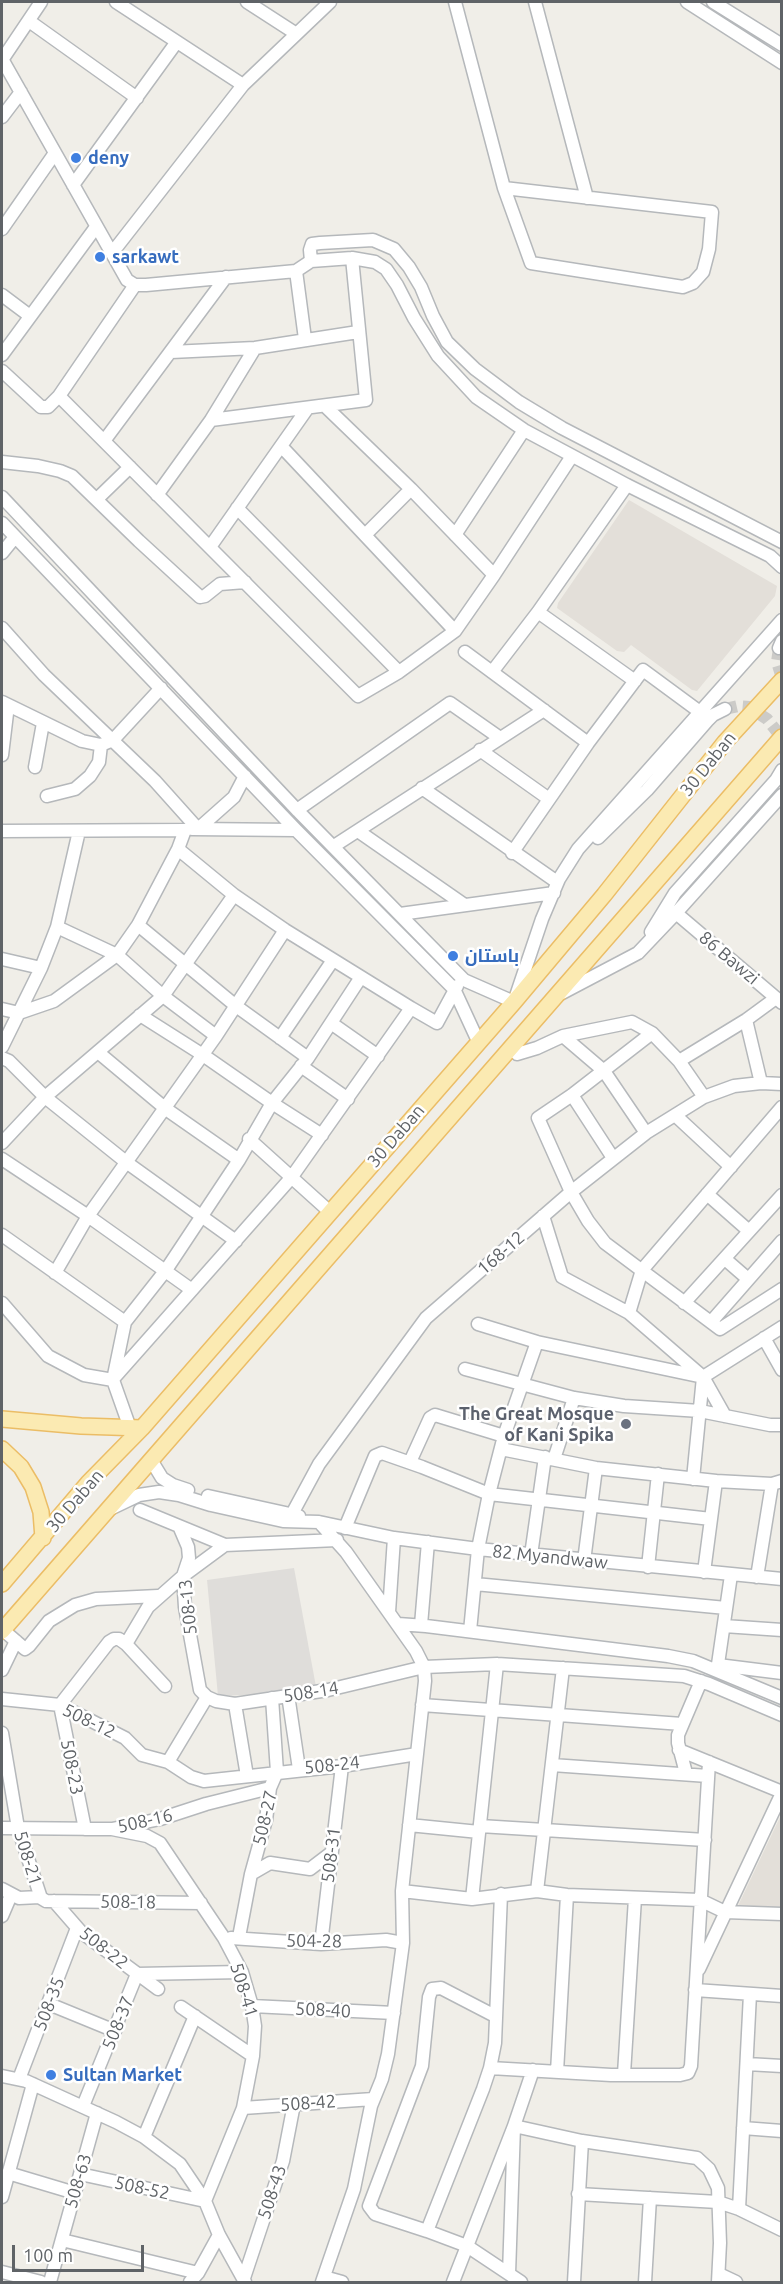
<!DOCTYPE html>
<html>
<head>
<meta charset="utf-8">
<style>
  body { margin:0 }
  #map { position:relative; width:783px; height:2284px; overflow:hidden; background:#f0eee8; font-family:Ubuntu,sans-serif }
  canvas { display:block }
  .frame { position:absolute; inset:0; border:3px solid #5f6367; pointer-events:none }
  .scale { position:absolute; left:12px; top:2245px; width:132px; height:27px; box-sizing:border-box; border:3px solid #5f6367; border-top:0; padding-left:8px; font-size:18px; line-height:21px; white-space:nowrap; color:#5f6367; -webkit-text-stroke:4px #fff; paint-order:stroke }
</style>
</head>
<body>
<div id="map">
<canvas width="783" height="2284"></canvas>
<div class="frame"></div>
<div class="scale">100 m</div>
</div>
<script>
const ctx = document.querySelector('canvas').getContext('2d');
ctx.lineJoin = 'round';
function paint(path, color) {
  ctx.fillStyle = color;
  ctx.fill(path, 'evenodd');
}
function toPath(rows) {
  const path = new Path2D();
  for (const r of rows) {
    path.moveTo(r[0], r[1]);
    for (let i = 2; i < r.length; i += 2) path.lineTo(r[i], r[i + 1]);
  }
  return path;
}
function stroke(path, color, width, dash) {
  ctx.strokeStyle = color;
  ctx.lineWidth = width;
  ctx.lineCap = dash ? 'butt' : 'round';
  ctx.setLineDash(dash || []);
  ctx.stroke(path);
}
function write(font, color, halo, rows, align = 'center') {
  ctx.font = font + ' Ubuntu,Cairo,sans-serif';
  ctx.lineWidth = 5;
  ctx.setLineDash([]);
  ctx.textBaseline = 'middle';
  ctx.strokeStyle = halo;
  ctx.fillStyle = color;
  for (const [text, x, y, turn = 0] of rows) {
    ctx.save();
    ctx.translate(x, y);
    ctx.rotate((+turn || 0) * Math.PI / 180);
    ctx.textAlign = isNaN(turn) ? turn : align;
    if (halo) ctx.strokeText(text, 0, 0);
    ctx.fillText(text, 0, 0);
    ctx.restore();
  }
}
paint(toPath([
  [294,1568,317,1692,218,1696,207,1580]
]), '#dfddda');
paint(toPath([
  [629,500,777,586,775,596,697,691,692,690,631,645,624,652,617,651,557,608,558,603],
  [781,1815,781,1910,737,1908]
]), '#e3dfd9');
stroke(toPath([
  [779,648,777,662,782,678],
  [725,709,738,706,749,707,767,719,782,738]
]), '#cccbc8', 12, [12, 6]);
const minor = toPath([
  [116,2,243,85],
  [247,2,295,33],
  [455,2,504,188,531,263,683,287,693,283,703,272,709,249,712,212,504,188],
  [535,2,587,198],
  [687,2,782,63],
  [713,2,782,45],
  [29,21,137,98],
  [2,59,127,280,135,285,146,285,296,271,311,261,352,258,375,262,386,269,397,285,414,318,438,356,476,397,524,430,627,485,770,556,782,567],
  [2,60,41,2],
  [2,117,21,92],
  [73,185,176,43],
  [2,229,55,153],
  [112,253,243,85,330,2],
  [311,261,310,250,312,244,320,243,373,240,394,249,409,267,421,287,433,316,447,342,475,369,519,402,562,428,782,542],
  [296,271,305,339],
  [2,295,30,316],
  [171,352,255,348,358,332],
  [2,355,96,227],
  [2,371,41,407,48,407,59,396,135,285],
  [59,396,358,696,399,672,455,631,494,575,572,456],
  [325,406,411,489,494,575],
  [211,420,366,400,352,258],
  [104,441,226,277],
  [281,446,455,631],
  [2,462,38,466,60,471,72,476,139,541,200,597,205,596,220,584,245,582],
  [157,495,211,420,255,348],
  [2,497,297,810,464,980,514,1002,542,919,559,879,578,849,782,620],
  [97,499,130,467],
  [237,508,399,672],
  [2,523,296,830,454,989,478,1041],
  [365,535,411,489],
  [455,535,524,430],
  [210,547,307,409],
  [2,553,15,537],
  [538,612,635,681],
  [2,628,44,675,155,781,198,829],
  [779,648,782,641],
  [465,652,588,743],
  [492,672,538,612,627,485],
  [2,702,82,741,101,745,113,740,161,688],
  [480,750,549,799],
  [2,755,8,705],
  [35,767,43,723],
  [422,788,557,882],
  [47,796,75,789,90,776,99,762,101,745],
  [297,810,450,703,500,738],
  [192,829,296,830],
  [198,829,234,797,245,776],
  [2,831,185,830,178,849,234,895,285,930,411,1008,437,1023,457,986],
  [358,831,463,904],
  [598,838,647,790,707,721,713,715,725,709],
  [334,846,544,710],
  [512,853,588,743,643,670,700,712],
  [676,913,782,1003],
  [400,914,554,893],
  [138,925,236,1006,308,1058],
  [57,927,117,955,163,996,216,1036],
  [651,932,675,893,776,780,782,770],
  [2,959,41,968],
  [562,993,638,953,676,913,782,795],
  [2,1009,19,1013,54,1001,117,955,138,925,178,849],
  [140,1015,203,1055,272,1103,322,1135],
  [746,1020,761,1083],
  [331,1023,378,1056],
  [652,1033,572,1095,538,1118,571,1192,588,1221,605,1243,720,1329,782,1289],
  [563,1036,632,1022,652,1033,679,1061,704,1097],
  [280,1038,333,960],
  [2,1047,41,968,57,927,79,831],
  [512,1048,517,1054,537,1048,563,1036,604,1071,646,1133],
  [99,1053,166,1109,239,1160],
  [2,1058,9,1061,45,1097,126,1162,236,1241],
  [679,1061,746,1020,776,998],
  [301,1066,348,1099],
  [572,1095,613,1158],
  [675,1115,731,1167],
  [249,1139,330,1212],
  [2,1143,45,1097,163,996,234,895],
  [2,1159,88,1216,192,1290],
  [707,1194,749,1231],
  [543,1216,562,1277,629,1313,703,1377,725,1416],
  [2,1235,125,1322],
  [725,1259,748,1279],
  [55,1273,88,1216,216,1036,285,930],
  [2,1303,48,1356,84,1375,113,1380,130,1428],
  [684,1303,782,1195],
  [629,1313,642,1270,782,1107],
  [711,1322,782,1241],
  [478,1324,537,1342,703,1377,782,1327],
  [764,1338,782,1370],
  [465,1369,574,1398,624,1406,700,1411,770,1425,782,1425],
  [113,1379,291,1178,411,1008],
  [113,1380,125,1322,166,1270,239,1160,272,1103,308,1058,361,977],
  [501,1449,596,1468,716,1481,772,1484,782,1481],
  [554,1459,574,1398],
  [151,1460,162,1478,173,1485,188,1490],
  [410,1462,430,1418,435,1415,504,1436],
  [693,1479,703,1377],
  [208,1496,299,1516],
  [112,1508,139,1495,159,1492,179,1495,211,1505,283,1521,319,1522,346,1552,416,1651,424,1667,425,1681,402,1891,403,1943,388,2054,382,2079,371,2106,354,2189,322,2282],
  [140,1510,225,1545,337,1540],
  [292,1514,319,1464,426,1318,571,1192,646,1133,704,1097,734,1086,761,1083,782,1084],
  [319,1522,394,1538,478,1549,782,1579],
  [179,1526,188,1547,189,1558,183,1576,185,1607,200,1690,207,1697,216,1701,235,1704,328,1690,424,1667,497,1664,684,1676,709,1684,782,1715],
  [345,1528,375,1456,382,1453,422,1467,489,1494,711,1519],
  [531,1555,545,1457],
  [584,1561,596,1468],
  [648,1567,658,1474],
  [704,1572,716,1481],
  [757,1577,772,1484],
  [475,1584,726,1608],
  [389,1612,394,1538],
  [398,1624,426,1626,668,1656,693,1661,782,1698],
  [421,1625,428,1542],
  [724,1626,782,1630],
  [3,1630,25,1649,29,1646,49,1621,75,1605,96,1599,158,1596],
  [470,1631,478,1549,489,1494,504,1436,537,1342],
  [126,1644,148,1607,183,1576,225,1545],
  [718,1665,782,1673],
  [2,1670,16,1641],
  [717,1671,731,1575],
  [288,1695,299,1769],
  [2,1699,60,1705,125,1738,142,1755,168,1762,191,1777,204,1781,342,1766,417,1754],
  [235,1704,247,1776],
  [422,1705,682,1724],
  [2,1733,18,1828,41,1898,46,1901,201,1903],
  [679,1750,782,1792],
  [168,1762,207,1697],
  [552,1765,708,1776],
  [686,1773,678,1743,678,1735,701,1681],
  [409,1825,479,1832],
  [480,1826,705,1840],
  [2,1828,112,1829,160,1819,206,1804,270,1788],
  [85,1829,60,1705,109,1642,114,1639,119,1639,126,1644,165,1686],
  [251,1874,270,1863,310,1869,331,1853],
  [2,1889,19,1898,40,1897],
  [402,1891,472,1899,537,1891,567,1895,700,1900,725,1912,782,1914],
  [537,1891,563,1668],
  [472,1899,497,1664],
  [54,1901,81,1932,158,1989],
  [2,1916,11,1895],
  [239,1937,251,1874,266,1820,270,1788,277,1772,272,1698],
  [231,1938,321,1944,386,1940,403,1943],
  [321,1944,342,1766],
  [699,1969,782,1793],
  [695,1990,782,1996],
  [49,2004,115,2031],
  [252,2006,394,2013],
  [181,2007,253,2056],
  [495,2016,441,1988,432,1989,429,1997,422,2066,369,2206,375,2214,427,2231,467,2246,521,2282],
  [747,2064,782,2066],
  [490,2068,611,2075,680,2075,688,2073,691,2066,709,1762],
  [557,2072,567,1895],
  [624,2074,635,1898],
  [2,2076,26,2081,116,2122,144,2137,180,2164,205,2201,219,2235,245,2282],
  [19,2079,77,1928],
  [83,2106,137,1974,242,1972],
  [243,2108,373,2099],
  [743,2128,782,2131],
  [144,2137,195,2016],
  [8,2173,75,2193],
  [80,2174,205,2201,243,2108,253,2056,255,2026,252,2006,242,1972,224,1938,160,1843,147,1836,112,1829],
  [578,2194,718,2202,739,2209,782,2230],
  [2,2197,33,2084],
  [739,2209,750,1994],
  [427,2231,483,2089,490,2068,495,2043,501,1894],
  [62,2240,198,2273],
  [2,2272,41,2282],
  [509,2274,514,2126,533,2070],
  [719,2274,736,2282],
  [324,2277,342,2282],
  [244,2278,283,2161,294,2104],
  [50,2282,97,2113],
  [190,2282,198,2273,219,2235],
  [453,2282,514,2126,582,2141,697,2158,709,2169,718,2188,720,2243,718,2282],
  [574,2282,582,2141],
  [645,2282,650,2198]
]);
const major = toPath([
  [2,1419,81,1426,142,1428],
  [2,1449,21,1467,33,1487,41,1512,43,1538],
  [2,1584,88,1483,142,1428,514,1002,604,895,725,742,782,680],
  [2,1631,782,737]
]);
stroke(minor, '#b5b8bb', 15);
stroke(major, '#ebbd66', 18);
stroke(minor, '#fff', 12);
stroke(major, '#fbeab2', 15);
for (const [x, y, r, color] of [
  [76,158,6,"#3f7fe0"],
  [100,257,6,"#3f7fe0"],
  [453,956,6,"#3f7fe0"],
  [626,1424,6,"#6b7280"],
  [51,2075,6,"#3f7fe0"]
]) {
  const dot = new Path2D();
  dot.arc(x, y, r, 0, 2 * Math.PI);
  ctx.fillStyle = color;
  ctx.fill(dot);
  stroke(dot, '#fff', 2);
}
write('bold 18px', '#366cbe', '#fff', [
  ["deny",88,158],
  ["sarkawt",112,257],
  ["باستان",465,956],
  ["Sultan Market",63,2075]
], 'left');
write('18px', '#5f6367', '#fff', [
  ["30 Daban",708,764,-51],
  ["86 Bawzi",729,958,40],
  ["30 Daban",396,1136,-49],
  ["168-12",501,1253,-41],
  ["30 Daban",75,1501,-49],
  ["82 Myandwaw",550,1557,6],
  ["508-13",188,1607,-96],
  ["508-14",311,1692,-9],
  ["508-12",89,1721,26],
  ["508-24",332,1765,-6],
  ["508-23",72,1767,79],
  ["508-27",265,1818,-77],
  ["508-16",145,1821,-13],
  ["508-31",331,1855,-83],
  ["508-21",28,1858,73],
  ["508-18",128,1902,1],
  ["504-28",314,1941,1],
  ["508-22",104,1948,38],
  ["508-41",244,1990,73],
  ["508-35",49,2004,-69],
  ["508-40",323,2010,3],
  ["508-37",118,2023,-68],
  ["508-42",308,2103,-4],
  ["508-63",78,2181,-74],
  ["508-52",142,2188,12],
  ["508-43",272,2192,-72]
]);
write('bold 18px', '#5b616d', '#fff', [
  ["The Great Mosque",614,1414],
  ["of Kani Spika",614,1435]
], 'right');
</script>
</body>
</html>
